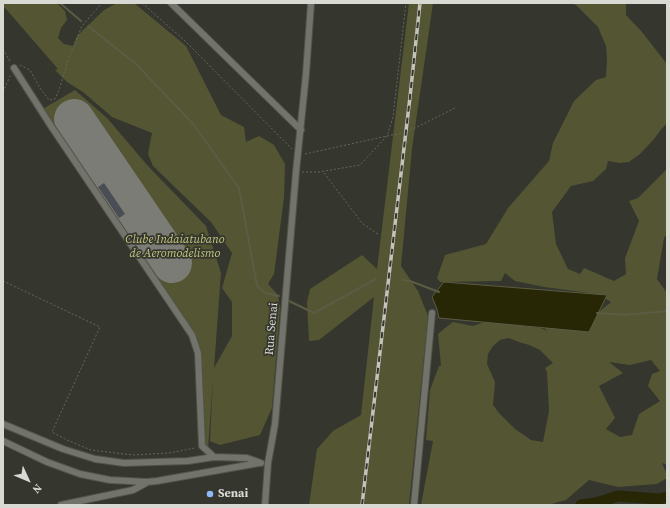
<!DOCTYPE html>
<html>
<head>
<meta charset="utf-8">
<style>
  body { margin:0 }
  #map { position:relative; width:670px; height:508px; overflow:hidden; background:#35362e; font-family:"Source Serif 4",serif }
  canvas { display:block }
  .frame { position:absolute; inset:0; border:4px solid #d9d9d4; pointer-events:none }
  .north { position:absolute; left:8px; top:460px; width:40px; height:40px; -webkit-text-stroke:3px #35362e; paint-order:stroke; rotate:134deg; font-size:11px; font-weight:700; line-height:16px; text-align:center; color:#d9d9d4 }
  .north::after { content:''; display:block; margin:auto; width:14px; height:18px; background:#d9d9d4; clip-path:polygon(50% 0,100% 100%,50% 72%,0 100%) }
</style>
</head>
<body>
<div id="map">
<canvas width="670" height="508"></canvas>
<div class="frame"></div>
<div class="north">N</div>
</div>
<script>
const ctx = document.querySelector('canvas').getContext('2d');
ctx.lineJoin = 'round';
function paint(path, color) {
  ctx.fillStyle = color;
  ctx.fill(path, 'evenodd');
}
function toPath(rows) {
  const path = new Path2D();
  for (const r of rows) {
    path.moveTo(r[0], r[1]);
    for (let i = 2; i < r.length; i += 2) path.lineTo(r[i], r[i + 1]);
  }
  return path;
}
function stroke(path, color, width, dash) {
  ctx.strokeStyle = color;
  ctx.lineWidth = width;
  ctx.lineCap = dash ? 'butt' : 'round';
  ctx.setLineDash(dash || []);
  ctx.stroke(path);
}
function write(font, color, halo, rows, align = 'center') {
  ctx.font = font + ' "Source Serif 4",serif';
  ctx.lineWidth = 3.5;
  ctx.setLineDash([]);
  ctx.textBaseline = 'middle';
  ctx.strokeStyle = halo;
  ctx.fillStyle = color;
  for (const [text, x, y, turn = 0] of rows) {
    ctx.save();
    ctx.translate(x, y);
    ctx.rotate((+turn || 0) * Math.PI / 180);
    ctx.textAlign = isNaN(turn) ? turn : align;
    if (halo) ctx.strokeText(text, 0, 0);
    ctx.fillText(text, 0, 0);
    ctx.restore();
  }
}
paint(toPath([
  [3,3,57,3,65,11,67,20,61,28,58,38,64,44,73,46,77,36,104,10,117,3,134,3,186,46,221,115,244,127,246,142,259,136,274,145,285,164,284,198,274,274,268,284,278,295,280,308,272,408,260,435,220,445,210,441,213,380,208,449,202,446,198,353,192,335,41,110,75,90,107,118,148,166,206,226,221,273,214,368,232,336,232,302,222,288,232,253,211,222,153,166,148,154,152,133,112,117,83,92,67,82,55,70,58,69,6,9,3,7],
  [409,3,433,3,412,149,401,266,418,291,428,316,409,505,309,505,317,449,333,431,361,415,374,297,319,340,309,341,307,302,310,289,362,255,377,269,391,153],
  [572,3,626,3,626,15,642,32,667,64,667,123,666,124,660,131,654,139,640,154,629,162,620,163,608,161,606,169,593,181,571,186,552,212,556,244,568,269,580,274,584,268,614,281,626,274,625,258,639,221,629,201,638,198,667,169,667,233,664,238,657,279,667,293,667,465,662,463,667,474,667,478,657,484,618,487,589,480,566,500,548,505,421,505,433,441,426,440,430,390,439,366,441,366,438,334,445,328,453,322,473,326,485,322,541,328,547,331,542,325,585,323,611,302,597,294,544,287,515,281,505,273,501,281,440,282,437,278,445,255,486,244,508,208,549,161,553,143,574,101,596,80,606,77,607,58,606,46,598,27,577,6],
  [509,338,519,342,529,345,540,350,553,363,545,368,547,372,549,411,543,442,531,440,515,429,499,413,493,405,495,382,487,364,488,354,493,346,500,340],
  [651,360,660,371,652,374,648,386,660,401,639,414,632,435,620,437,606,429,615,418,599,386,623,373,609,362,630,365]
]), '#545532');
const water = toPath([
  [444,282,607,295,589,332,439,318,437,309,432,297,444,282]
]);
paint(water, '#272706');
stroke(water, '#5c5c44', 1);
stroke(toPath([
  [60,3,81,21],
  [88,26,136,64,194,125,239,188,257,286,265,293,279,296],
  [402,280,410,281,439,292],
  [289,301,314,313,376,279],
  [597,313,625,315,667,311]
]), '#5c5c44', 2);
stroke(toPath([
  [581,505,596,503,618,496,659,499,667,497]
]), '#272706', 11);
stroke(toPath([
  [74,119,172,263]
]), '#7c7c76', 40);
paint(toPath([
  [104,183,125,214,119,218,98,187]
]), '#494e55');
const minor = toPath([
  [171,3,301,130],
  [14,68,51,126,192,335,198,353,202,446,214,457,247,458,261,463],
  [3,424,63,449,95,459,124,463,188,461,214,457],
  [3,441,47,462,80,474,110,480,147,482,157,481,259,463],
  [61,505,133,490,146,483],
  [265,505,268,463,275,424,296,172,306,74,311,3],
  [414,505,432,313]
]);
stroke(minor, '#52524b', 8);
stroke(toPath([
  [142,3,183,39,292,149],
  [3,49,11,63],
  [20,65,30,70,40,88,49,100,55,99,59,90,68,60,82,26,102,3],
  [3,92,11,74],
  [305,154,387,136,405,133,455,108],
  [302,172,319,172,360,165,387,136,393,117,406,3],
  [324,173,362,223,379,235],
  [3,281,100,327,52,432,67,440,91,450,133,455,169,453,195,448]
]), '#666760', 1, [2, 2]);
stroke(minor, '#72736a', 6);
const rail = toPath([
  [362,505,410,97,420,3]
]);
stroke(rail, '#c3c3be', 3.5);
stroke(rail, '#35362e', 2, [6]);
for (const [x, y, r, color] of [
  [210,494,4,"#8cb9fc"]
]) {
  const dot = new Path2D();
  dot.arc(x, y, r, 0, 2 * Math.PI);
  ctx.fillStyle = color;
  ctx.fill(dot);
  stroke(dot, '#35362e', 1.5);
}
write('italic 12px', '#c3c67e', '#35362e', [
  ["Clube Indaiatubano",175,240],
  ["de Aeromodelismo",175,254]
]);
write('12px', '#d9d9d4', '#35362e', [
  ["Rua Senai",272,329,-85]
]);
write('bold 12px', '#d9d9d4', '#35362e', [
  ["Senai",218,494]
], 'left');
</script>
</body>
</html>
